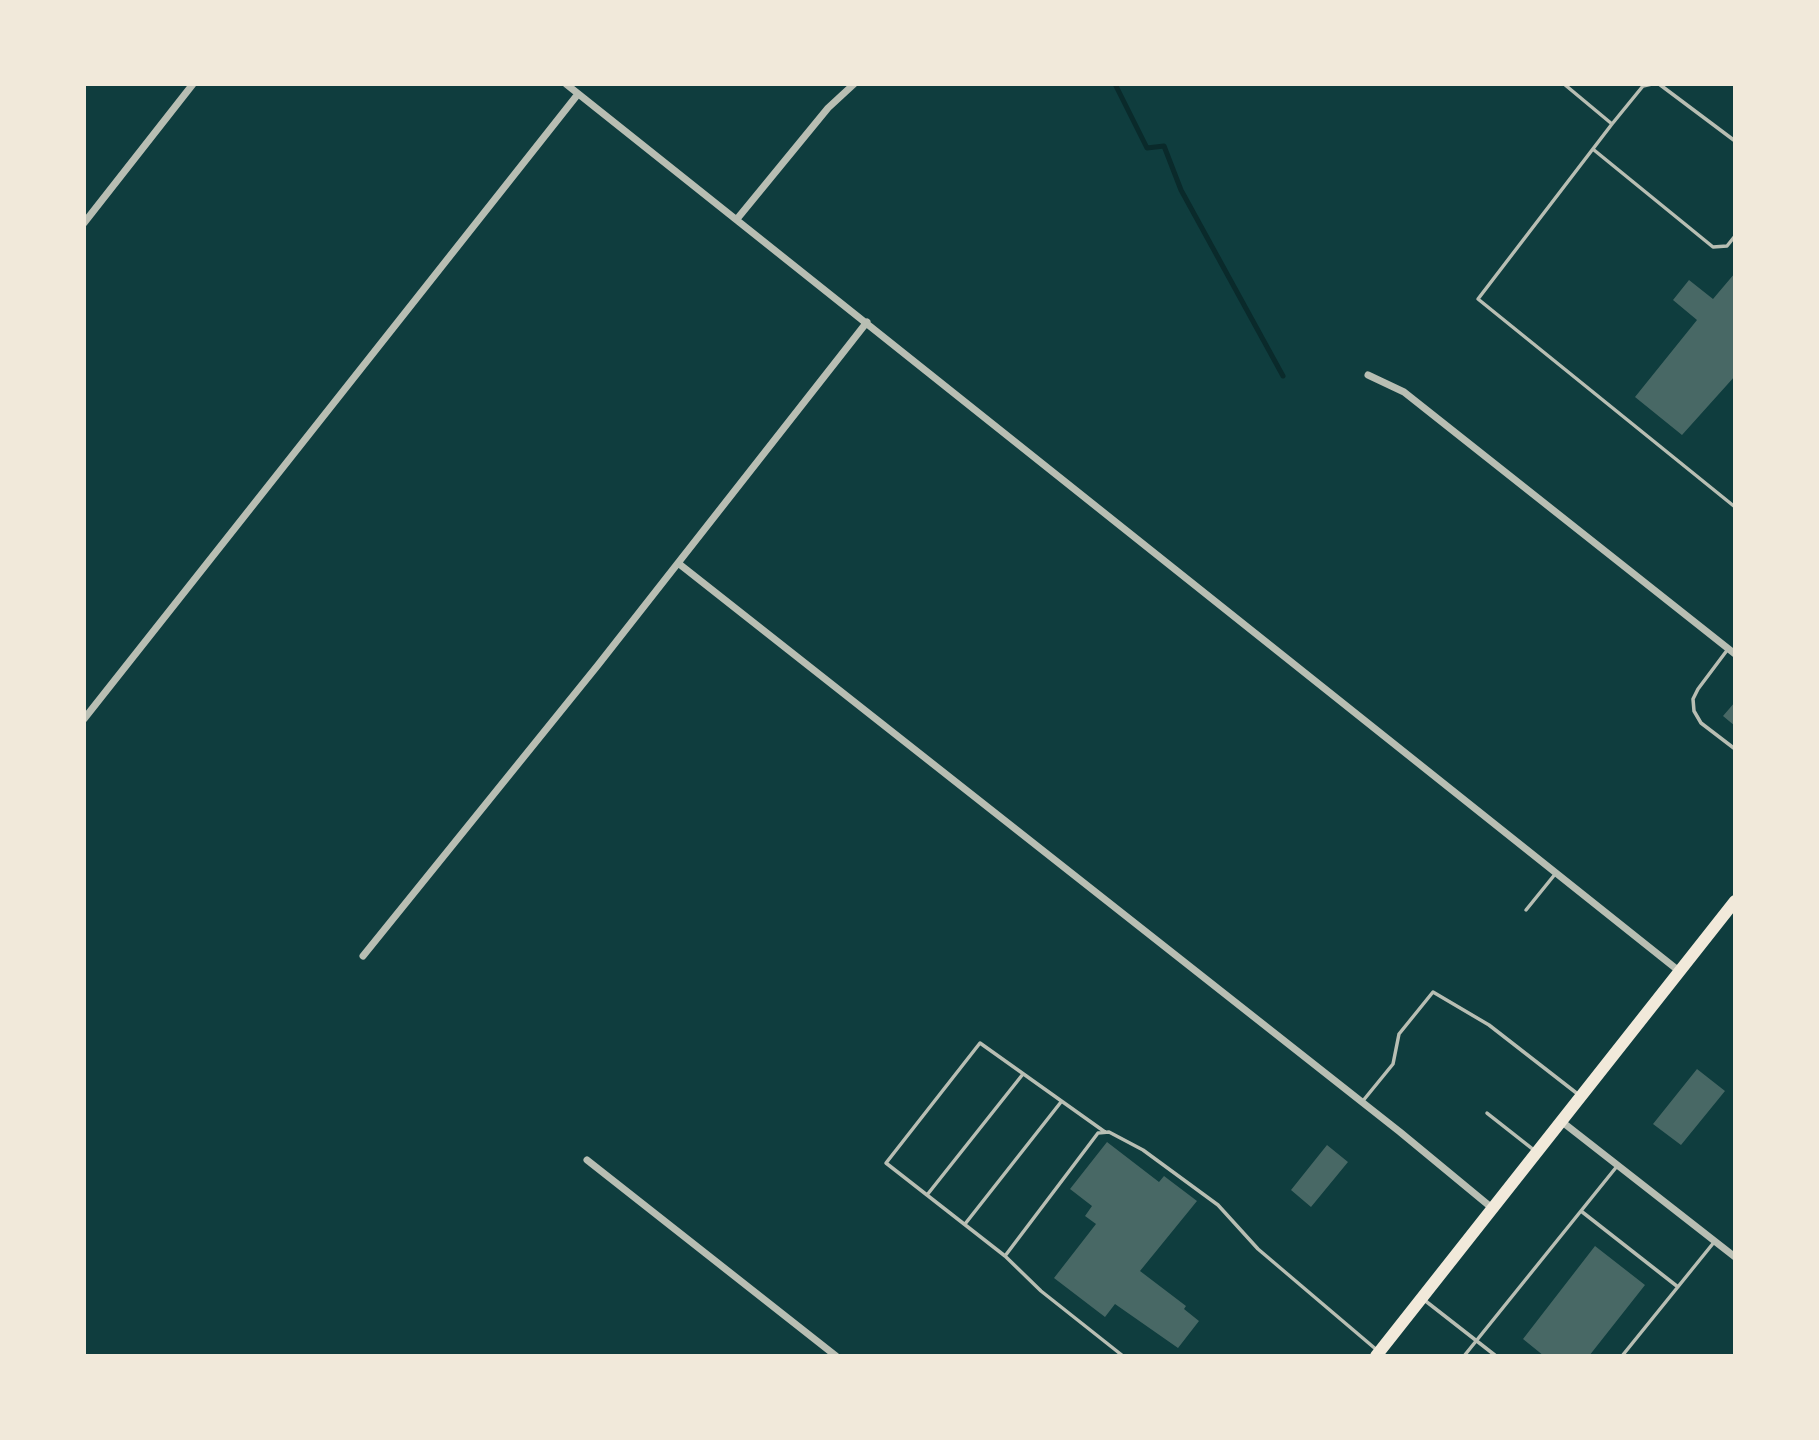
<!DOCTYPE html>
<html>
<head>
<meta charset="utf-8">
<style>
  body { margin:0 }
  #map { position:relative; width:1819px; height:1440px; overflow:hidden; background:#0f3d3e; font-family:Merriweather,serif }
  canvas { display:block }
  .frame { position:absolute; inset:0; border:86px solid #f1e9da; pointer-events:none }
</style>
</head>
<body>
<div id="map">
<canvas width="1819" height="1440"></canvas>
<div class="frame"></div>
</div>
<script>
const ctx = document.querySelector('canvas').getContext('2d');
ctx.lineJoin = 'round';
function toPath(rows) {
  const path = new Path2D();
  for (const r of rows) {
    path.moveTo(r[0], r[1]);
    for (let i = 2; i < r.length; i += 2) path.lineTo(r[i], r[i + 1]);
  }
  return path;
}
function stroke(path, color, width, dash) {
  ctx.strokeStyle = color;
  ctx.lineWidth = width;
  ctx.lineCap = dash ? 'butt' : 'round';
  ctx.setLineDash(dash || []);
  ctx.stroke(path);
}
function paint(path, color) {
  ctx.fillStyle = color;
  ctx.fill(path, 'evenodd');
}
stroke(toPath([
  [1115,84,1147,148,1164,146,1181,190,1283,376]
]), '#0a2a2b', 5);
paint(toPath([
  [1735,273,1735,376,1682,435,1635,397,1697,320,1673,300,1689,280,1713,299],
  [1735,702,1735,726,1723,716],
  [1697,1069,1725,1091,1681,1145,1653,1124],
  [1107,1142,1159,1182,1164,1176,1197,1201,1140,1271,1186,1306,1184,1309,1199,1321,1178,1348,1115,1304,1105,1317,1054,1278,1096,1224,1085,1216,1092,1206,1070,1189],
  [1327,1145,1348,1162,1311,1207,1291,1190],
  [1595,1246,1645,1285,1589,1356,1544,1356,1523,1339]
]), '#486865');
stroke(toPath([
  [1564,84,1612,124,1478,299,1735,507],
  [1659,84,1735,141],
  [1612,124,1643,86,1652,84],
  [1594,150,1713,247,1727,246,1735,236],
  [1728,649,1698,689,1693,699,1694,711,1701,723,1735,749],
  [1526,910,1556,873],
  [1362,1102,1393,1064,1399,1034,1433,992,1489,1025,1579,1095],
  [1487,1113,1534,1150],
  [1105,1132,980,1043,886,1163,1005,1256,1041,1291,1123,1356],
  [927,1195,1023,1074],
  [1581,1211,1678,1287],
  [965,1224,1061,1102],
  [1005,1256,1098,1133,1109,1132,1143,1150,1218,1205,1258,1249,1378,1351],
  [1423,1299,1496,1356],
  [1464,1356,1618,1165],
  [1622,1356,1715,1241]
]), '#b8beb3', 3.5);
stroke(toPath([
  [566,84,1679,971],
  [737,219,828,108,854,84],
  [84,223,193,84],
  [1368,375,1404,392,1735,654],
  [678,563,1400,1132,1492,1208],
  [84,719,578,94],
  [363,956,598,665,867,322],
  [1561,1121,1735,1257],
  [587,1160,836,1356]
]), '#b8beb3', 7);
stroke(toPath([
  [1376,1356,1735,901]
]), '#f1e9da', 12);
</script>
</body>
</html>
